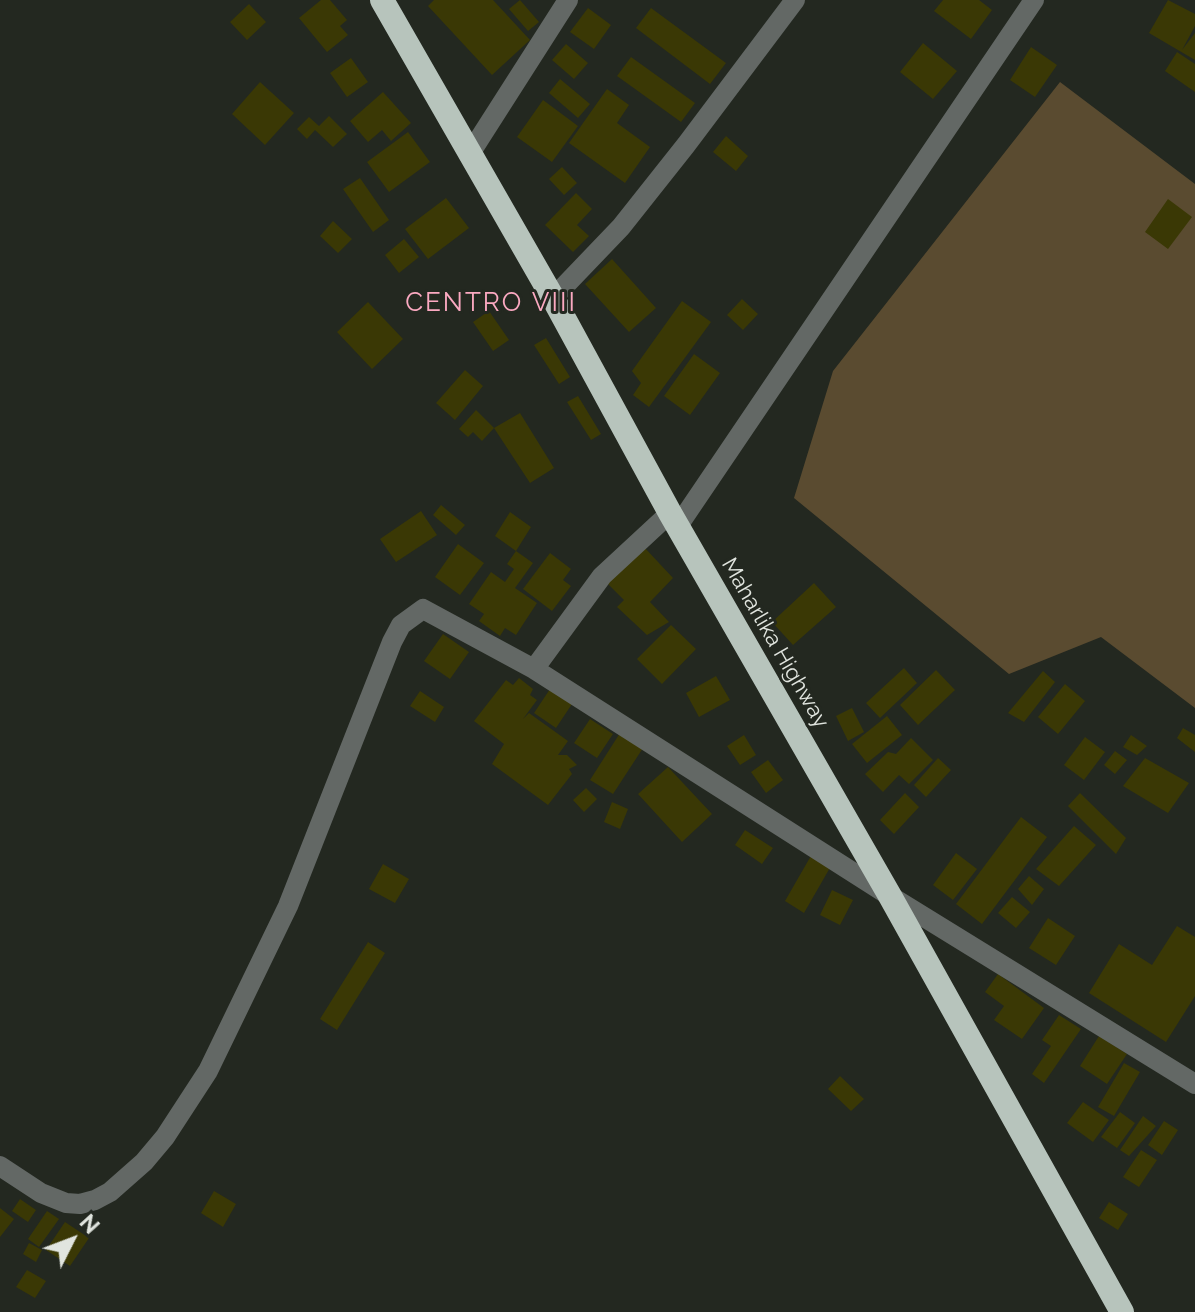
<!DOCTYPE html>
<html>
<head>
<meta charset="utf-8">
<style>
  body { margin:0 }
  #map { position:relative; width:1195px; height:1312px; overflow:hidden; background:#232820; font-family:Raleway,sans-serif }
  canvas { display:block }
  .north { position:absolute; left:32px; top:1200px; width:80px; height:80px; -webkit-text-stroke:6px #232820; paint-order:stroke; rotate:48deg; font-size:22px; font-weight:700; line-height:32px; text-align:center; color:#e1e5df }
  .north::after { content:''; display:block; margin:auto; width:28px; height:36px; background:#e1e5df; clip-path:polygon(50% 0,100% 100%,50% 72%,0 100%) }
</style>
</head>
<body>
<div id="map">
<canvas width="1195" height="1312"></canvas>
<div class="north">N</div>
</div>
<script>
const ctx = document.querySelector('canvas').getContext('2d');
ctx.lineJoin = 'round';
function paint(path, color) {
  ctx.fillStyle = color;
  ctx.fill(path, 'evenodd');
}
function toPath(rows) {
  const path = new Path2D();
  for (const r of rows) {
    path.moveTo(r[0], r[1]);
    for (let i = 2; i < r.length; i += 2) path.lineTo(r[i], r[i + 1]);
  }
  return path;
}
function stroke(path, color, width, dash) {
  ctx.strokeStyle = color;
  ctx.lineWidth = width;
  ctx.lineCap = dash ? 'butt' : 'round';
  ctx.setLineDash(dash || []);
  ctx.stroke(path);
}
function write(font, color, halo, rows, align = 'center') {
  ctx.font = font + ' Raleway,sans-serif';
  ctx.lineWidth = 6;
  ctx.setLineDash([]);
  ctx.textBaseline = 'middle';
  ctx.strokeStyle = halo;
  ctx.fillStyle = color;
  for (const [text, x, y, turn = 0] of rows) {
    ctx.save();
    ctx.translate(x, y);
    ctx.rotate((+turn || 0) * Math.PI / 180);
    ctx.textAlign = isNaN(turn) ? turn : align;
    if (halo) ctx.strokeText(text, 0, 0);
    ctx.fillText(text, 0, 0);
    ctx.restore();
  }
}
paint(toPath([
  [1060,82,1195,184,1195,708,1101,637,1009,674,794,498,833,371]
]), '#5a4b30');
paint(toPath([
  [321,0,330,0,347,20,340,26,348,35,327,52,299,18],
  [434,0,493,0,530,40,492,75,428,6],
  [520,0,539,22,528,31,509,9],
  [943,0,979,0,992,10,971,39,934,11],
  [1168,0,1195,14,1195,26,1182,50,1195,33,1195,60,1149,33],
  [249,4,266,22,247,40,230,22],
  [588,8,611,25,594,49,570,32],
  [651,8,726,63,710,84,636,28],
  [923,43,957,71,933,99,900,72],
  [566,44,588,63,574,79,552,60],
  [1031,47,1057,65,1035,97,1010,80],
  [1177,52,1195,64,1195,92,1165,71],
  [631,57,695,103,681,122,617,76],
  [351,58,368,82,347,97,330,73],
  [560,79,590,104,578,118,549,93],
  [260,82,294,113,265,145,232,114],
  [607,89,629,105,617,123,650,147,625,183,569,143],
  [383,92,411,123,391,141,382,130,368,142,350,121],
  [543,100,578,126,552,162,517,137],
  [329,116,347,134,333,147,315,130,307,139,297,129,309,117,319,126],
  [408,132,430,162,389,192,367,162],
  [726,136,748,156,736,171,713,152],
  [562,167,577,183,564,195,549,179],
  [360,178,389,220,373,232,343,189],
  [576,193,592,209,577,225,589,236,573,252,545,225],
  [446,198,469,228,428,259,405,229],
  [1168,199,1192,217,1168,249,1145,232],
  [333,221,352,239,338,253,320,236],
  [404,239,419,257,399,273,385,255],
  [612,259,656,308,629,332,585,284],
  [742,299,758,314,743,330,727,315],
  [682,301,711,322,649,407,633,395,641,383,632,371],
  [368,302,403,339,372,369,337,332],
  [489,311,509,340,493,351,473,322],
  [546,338,570,377,559,384,534,345],
  [694,354,720,373,690,415,664,396],
  [465,370,483,386,455,420,436,403],
  [578,396,601,434,591,440,567,402],
  [476,410,494,428,482,441,473,432,468,437,459,429],
  [520,413,554,468,530,483,494,428],
  [441,505,465,525,456,535,433,515],
  [421,511,437,535,396,562,380,539],
  [510,512,531,527,516,551,495,536],
  [458,544,484,563,460,595,435,577],
  [644,547,673,578,650,602,669,622,647,635,617,607,624,600,606,582],
  [516,551,533,563,515,588,537,603,516,635,505,628,500,636,479,621,484,614,469,604,491,572,505,582,514,569,507,564],
  [550,553,571,569,563,580,571,586,552,611,523,589],
  [814,583,836,607,793,645,772,622],
  [671,625,696,649,662,684,637,659],
  [443,634,469,652,450,679,424,661],
  [904,668,917,683,880,718,866,703],
  [936,670,955,690,918,725,900,705],
  [1043,671,1055,682,1024,722,1008,713],
  [716,676,730,700,699,717,686,693],
  [519,678,533,689,530,695,537,700,523,719,529,713,568,741,558,755,567,755,577,765,569,769,572,774,548,805,492,764,504,744,474,721,506,680,513,685],
  [1065,684,1085,701,1058,734,1038,717],
  [550,689,572,704,556,728,534,713],
  [420,691,444,707,435,722,410,706],
  [852,708,864,732,848,741,836,716],
  [887,716,902,735,867,763,852,744],
  [590,719,613,734,597,758,574,743],
  [1183,728,1195,735,1195,752,1177,738],
  [620,733,643,748,613,794,590,780],
  [744,735,756,755,740,765,727,746],
  [1131,735,1147,746,1137,755,1123,747],
  [1085,737,1105,752,1084,780,1064,765],
  [911,738,933,760,909,784,899,775,883,792,865,774,888,752,896,754],
  [1115,751,1127,760,1115,774,1104,765],
  [938,758,951,770,926,797,914,785],
  [1145,758,1189,783,1168,813,1123,786],
  [768,760,783,780,766,793,751,772],
  [668,767,712,814,682,842,638,794],
  [586,788,597,799,584,812,573,800],
  [905,793,919,807,894,834,880,820],
  [1080,793,1126,838,1116,854,1068,806],
  [612,802,628,809,620,829,604,822],
  [1021,817,1047,837,982,924,956,904],
  [1074,826,1096,845,1059,886,1036,869],
  [745,830,773,848,762,864,735,845],
  [956,853,977,869,953,900,933,885],
  [812,854,831,866,804,913,785,901],
  [383,864,409,879,395,903,369,889],
  [1029,876,1044,889,1032,905,1018,889],
  [832,890,853,900,840,925,820,915],
  [1012,897,1030,912,1016,928,998,913],
  [1048,918,1075,936,1056,965,1029,948],
  [1177,926,1195,937,1195,996,1166,1042,1089,993,1119,944,1152,965],
  [368,942,385,953,337,1030,320,1019],
  [998,974,1044,1008,1022,1039,994,1020,1004,1006,985,992],
  [1059,1015,1081,1029,1044,1083,1032,1074,1051,1046,1042,1040],
  [1099,1036,1127,1054,1107,1084,1080,1066],
  [1124,1063,1140,1072,1114,1116,1098,1107],
  [840,1076,864,1099,851,1111,828,1089],
  [1083,1102,1109,1120,1093,1142,1067,1123],
  [1120,1112,1135,1123,1117,1148,1101,1137],
  [1143,1116,1156,1126,1129,1156,1120,1150],
  [1164,1121,1178,1130,1162,1155,1148,1145],
  [1141,1150,1157,1160,1139,1187,1123,1177],
  [214,1191,236,1204,223,1227,201,1213],
  [20,1199,36,1210,28,1222,12,1211],
  [1109,1202,1128,1214,1118,1230,1099,1218],
  [0,1208,14,1219,0,1237],
  [47,1211,59,1219,39,1247,28,1239],
  [65,1222,89,1238,70,1266,46,1250],
  [29,1243,42,1250,36,1262,23,1254],
  [27,1270,46,1281,35,1298,16,1287]
]), '#3a3805');
stroke(toPath([
  [469,155,568,0],
  [553,298,621,227,686,145,795,0],
  [678,526,1034,0],
  [534,669,602,576,670,513],
  [0,1166,41,1193,66,1203,80,1204,95,1200,110,1192,144,1162,165,1137,208,1071,288,906,392,642,401,625,423,609,534,669,890,896,1195,1084]
]), '#636865', 20);
stroke(toPath([
  [382,0,553,298,670,513,890,896,1122,1312]
]), '#b7c4bc', 24);
write('22px', '#e1e5df', '#232820', [
  ["Maharlika Highway",775,643,60]
]);
ctx.letterSpacing = '2px';
write('26px', '#fba9c1', '#232820', [
  ["CENTRO VIII",491,303]
]);
ctx.letterSpacing = '0px';
</script>
</body>
</html>
